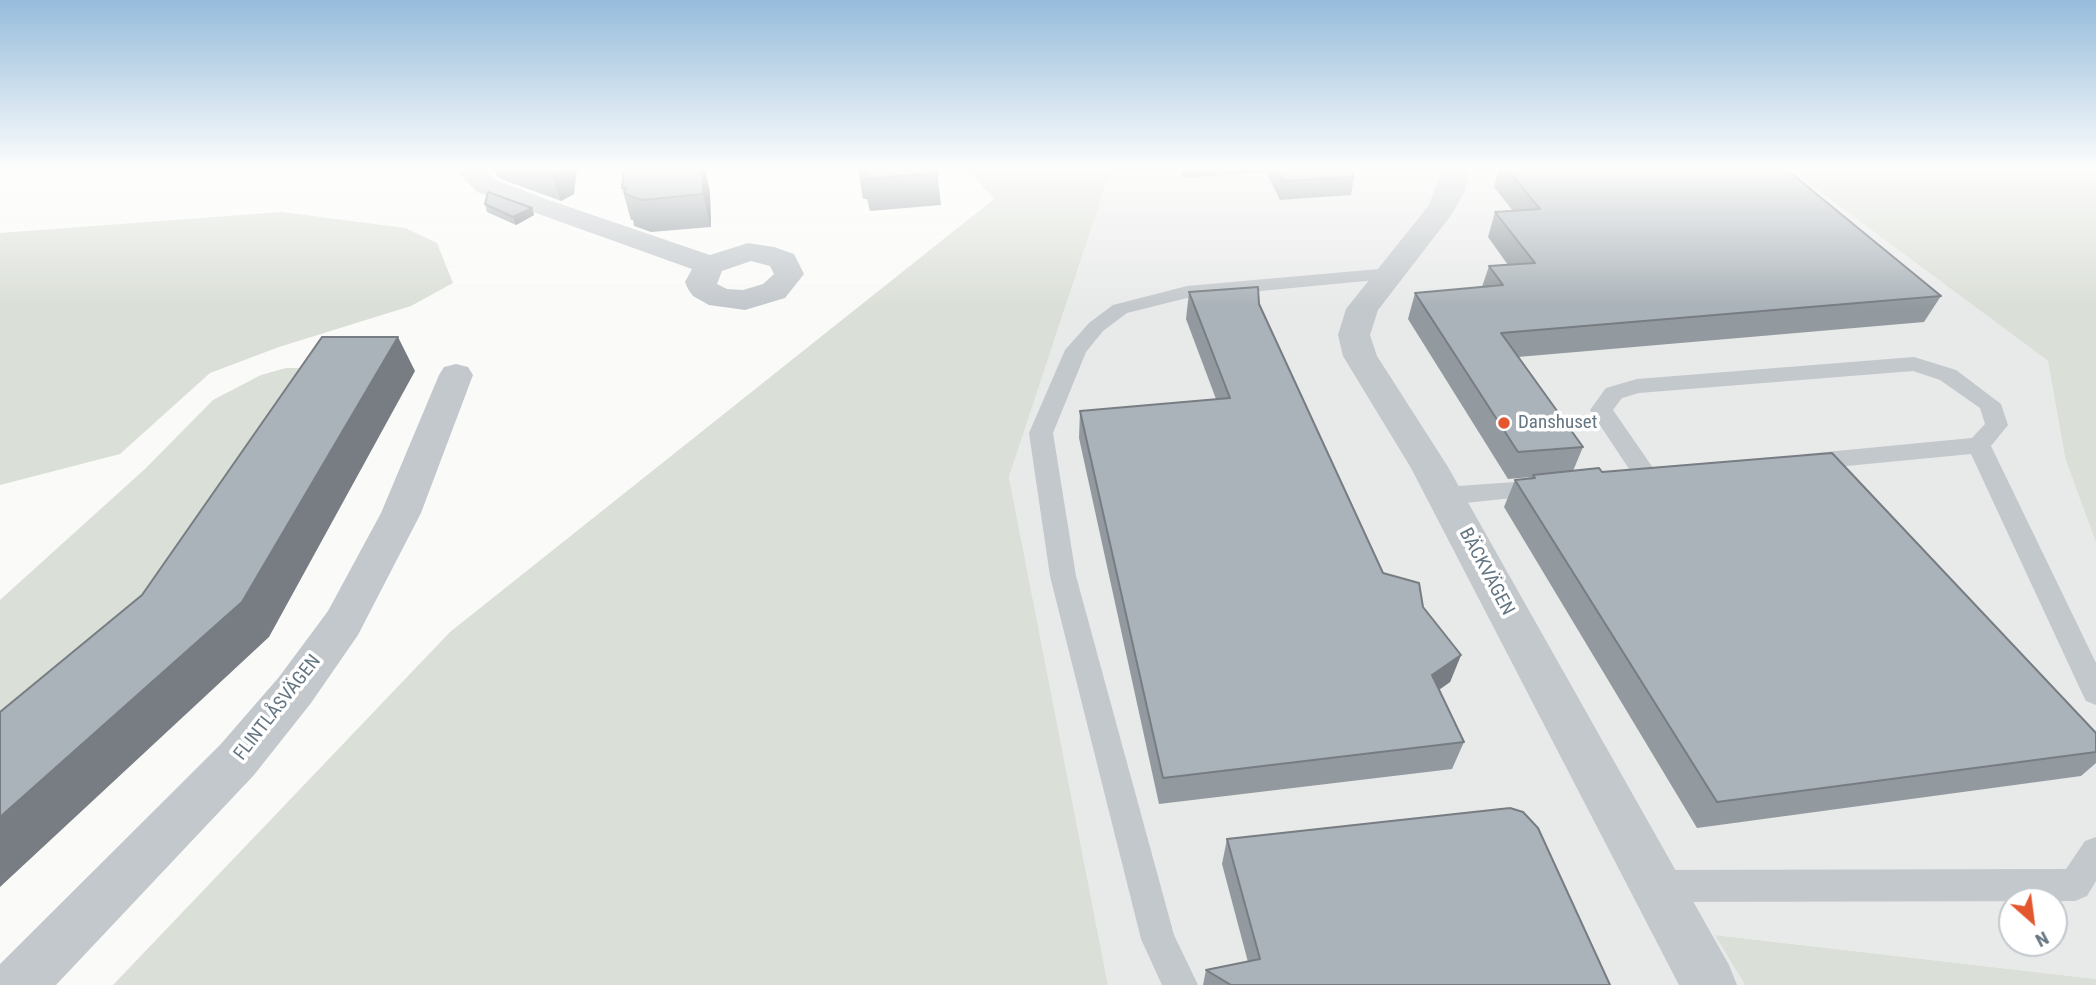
<!DOCTYPE html>
<html>
<head>
<meta charset="utf-8">
<style>
  body { margin:0 }
  #map { position:relative; width:2096px; height:985px; overflow:hidden; background:#fafaf8; font-family:"Roboto Condensed",sans-serif }
  canvas { display:block }
  .north { position:absolute; left:1998px; top:887px; width:70px; height:70px; box-sizing:border-box; background:#fff; border:2px solid #c1c8cd; border-radius:50%; rotate:152deg; font-size:19px; font-weight:700; line-height:28px; text-align:center; color:#657683 }
  .north::after { content:''; display:block; margin:auto; width:24px; height:32px; background:#e4572e; clip-path:polygon(50% 0,100% 100%,50% 72%,0 100%) }
</style>
</head>
<body>
<div id="map">
<canvas width="2096" height="985"></canvas>
<div class="north">N</div>
</div>
<script>
const ctx = document.querySelector('canvas').getContext('2d');
ctx.lineJoin = 'round';
function paint(path, color) {
  ctx.fillStyle = color;
  ctx.fill(path, 'evenodd');
}
function toPath(rows) {
  const path = new Path2D();
  for (const r of rows) {
    path.moveTo(r[0], r[1]);
    for (let i = 2; i < r.length; i += 2) path.lineTo(r[i], r[i + 1]);
  }
  return path;
}
function stroke(path, color, width, dash) {
  ctx.strokeStyle = color;
  ctx.lineWidth = width;
  ctx.lineCap = dash ? 'butt' : 'round';
  ctx.setLineDash(dash || []);
  ctx.stroke(path);
}
function write(font, color, halo, rows, align = 'center') {
  ctx.font = font + ' "Roboto Condensed",sans-serif';
  ctx.lineWidth = 7;
  ctx.setLineDash([]);
  ctx.textBaseline = 'middle';
  ctx.strokeStyle = halo;
  ctx.fillStyle = color;
  for (const [text, x, y, turn = 0] of rows) {
    ctx.save();
    ctx.translate(x, y);
    ctx.rotate((+turn || 0) * Math.PI / 180);
    ctx.textAlign = isNaN(turn) ? turn : align;
    if (halo) ctx.strokeText(text, 0, 0);
    ctx.fillText(text, 0, 0);
    ctx.restore();
  }
}
paint(toPath([
  [1111,169,1789,169,2048,361,2065,458,2096,543,2096,979,1716,935,1745,985,1108,985,1009,477],
  [2012,901,2054,901,2054,943,2012,943]
]), '#e8e9e9');
paint(toPath([
  [967,169,1111,169,1009,477,1108,985,113,985,450,632,994,199],
  [1789,169,2096,169,2096,543,2065,458,2048,361],
  [282,212,405,228,437,243,453,283,411,306,279,347,210,373,120,454,0,485,0,233],
  [286,368,302,368,229,504,0,743,0,600,146,468,213,400,261,375],
  [1715,935,2096,979,2096,985,1745,985]
]), '#dadfd7');
paint(toPath([
  [1390,268,1400,274,1397,278,1187,298,1127,313,1103,331,1086,352,1053,433,1076,576,1174,935,1198,985,1162,985,1141,939,1050,576,1029,433,1065,350,1089,323,1113,305,1187,286,1390,268],
  [1914,357,1956,370,2001,404,2008,425,1991,446,2096,663,2096,705,2086,701,2082,693,1971,454,1805,470,1797,468,1793,462,1797,456,1805,454,1972,438,1985,424,1980,408,1940,380,1913,371,1639,393,1622,398,1613,410,1660,478,1657,484,1648,486,1639,484,1590,410,1606,388,1637,379,1914,357],
  [1543,480,1552,482,1555,488,1552,494,1445,505,1436,502,1433,496,1436,490,1445,487,1543,480],
  [2096,837,2096,881,2087,896,2075,901,1655,902,1643,897,1638,886,1643,875,1655,870,2066,869,2085,841,2096,837]
]), '#c3c8cc');
paint(toPath([
  [454,169,484,169,497,180,543,198,710,255,748,243,774,247,794,254,804,274,785,298,745,310,709,305,693,296,688,289,685,282,692,269,477,192,454,169],
  [751,261,770,266,774,274,763,284,743,290,727,289,717,284,722,271,751,261],
  [1442,169,1470,169,1465,191,1452,214,1378,310,1370,335,1377,356,1448,467,1729,965,1737,985,1679,985,1411,468,1343,356,1338,335,1346,309,1429,205,1442,169],
  [456,364,468,367,473,375,421,513,358,635,311,703,254,775,56,985,0,985,0,964,220,745,279,677,328,611,381,513,439,375,444,367,456,364]
]), '#c3c8cc');
paint(toPath([
  [495,169,577,169,574,194,561,201,498,178],
  [624,169,705,169,710,193,711,227,651,232,634,226,633,220,631,220,622,188],
  [858,169,937,169,941,205,870,211,867,199,863,199],
  [1180,169,1350,169,1354,177,1351,195,1280,200,1266,172,1183,178],
  [1499,169,1786,169,1941,296,1924,322,1518,357,1583,447,1573,471,1602,472,2096,733,2096,763,2081,776,1697,828,1504,507,1515,480,1532,477,1508,479,1408,319,1415,293,1482,287,1489,266,1508,265,1488,237,1495,212,1513,211,1494,187],
  [485,204,532,208,534,215,516,225,487,212],
  [1189,292,1259,304,1383,573,1423,607,1461,655,1450,682,1439,690,1464,742,1452,769,1159,804,1079,438,1080,411,1216,399,1186,319],
  [1227,839,1610,985,1203,985,1206,970,1248,962,1222,864]
]), '#929a9f');
paint(toPath([
  [562,169,577,169,574,194,561,201,552,175],
  [702,169,705,169,710,193,711,227,703,194],
  [532,208,534,215,516,225,513,217],
  [398,337,415,371,269,637,0,887,0,817],
  [1461,655,1450,682,1421,702,1432,675]
]), '#777d82');
const building = toPath([
  [538,169,562,169,552,175,538,169],
  [624,169,703,169,703,194,642,200,625,194,626,188,622,188,624,169],
  [864,169,937,169,939,173,866,179,864,169],
  [1277,169,1350,169,1354,177,1283,181,1277,169],
  [1507,169,1786,169,1941,296,1501,333,1583,447,1518,452,1415,293,1503,285,1489,266,1535,263,1495,212,1540,209,1507,169],
  [488,192,532,208,513,217,485,204,488,192],
  [1258,287,1259,304,1383,573,1419,583,1423,607,1461,655,1432,675,1464,742,1163,778,1080,411,1230,398,1189,292,1258,287],
  [322,337,398,337,242,602,0,817,0,712,142,595,322,337],
  [1832,453,2096,733,2096,752,1717,802,1515,480,1535,478,1533,475,1599,468,1602,472,1832,453],
  [1510,808,1523,812,1538,828,1610,985,1231,985,1206,970,1260,959,1227,839,1510,808]
]);
paint(building, '#aab3b9');
stroke(building, '#777d82', 2);
const sky = ctx.createLinearGradient(0, 0, 0, 307);
sky.addColorStop(0, '#96bcdc');
sky.addColorStop(0.55, '#fdfdfc');
sky.addColorStop(1, '#fdfdfc00');
ctx.fillStyle = sky;
ctx.fillRect(0, 0, 2096, 307);
for (const [x, y, r, color] of [
  [1504,423,7,"#e4572e"]
]) {
  const dot = new Path2D();
  dot.arc(x, y, r, 0, 2 * Math.PI);
  ctx.fillStyle = color;
  ctx.fill(dot);
  stroke(dot, '#fff', 2.5);
}
write('19px', '#657683', '#fff', [
  ["Danshuset",1518,423]
], 'left');
write('19px', '#657683', '#fff', [
  ["BÄCKVÄGEN",1486,572,62],
  ["FLINTLÅSVÄGEN",278,708,-52]
]);
</script>
</body>
</html>
